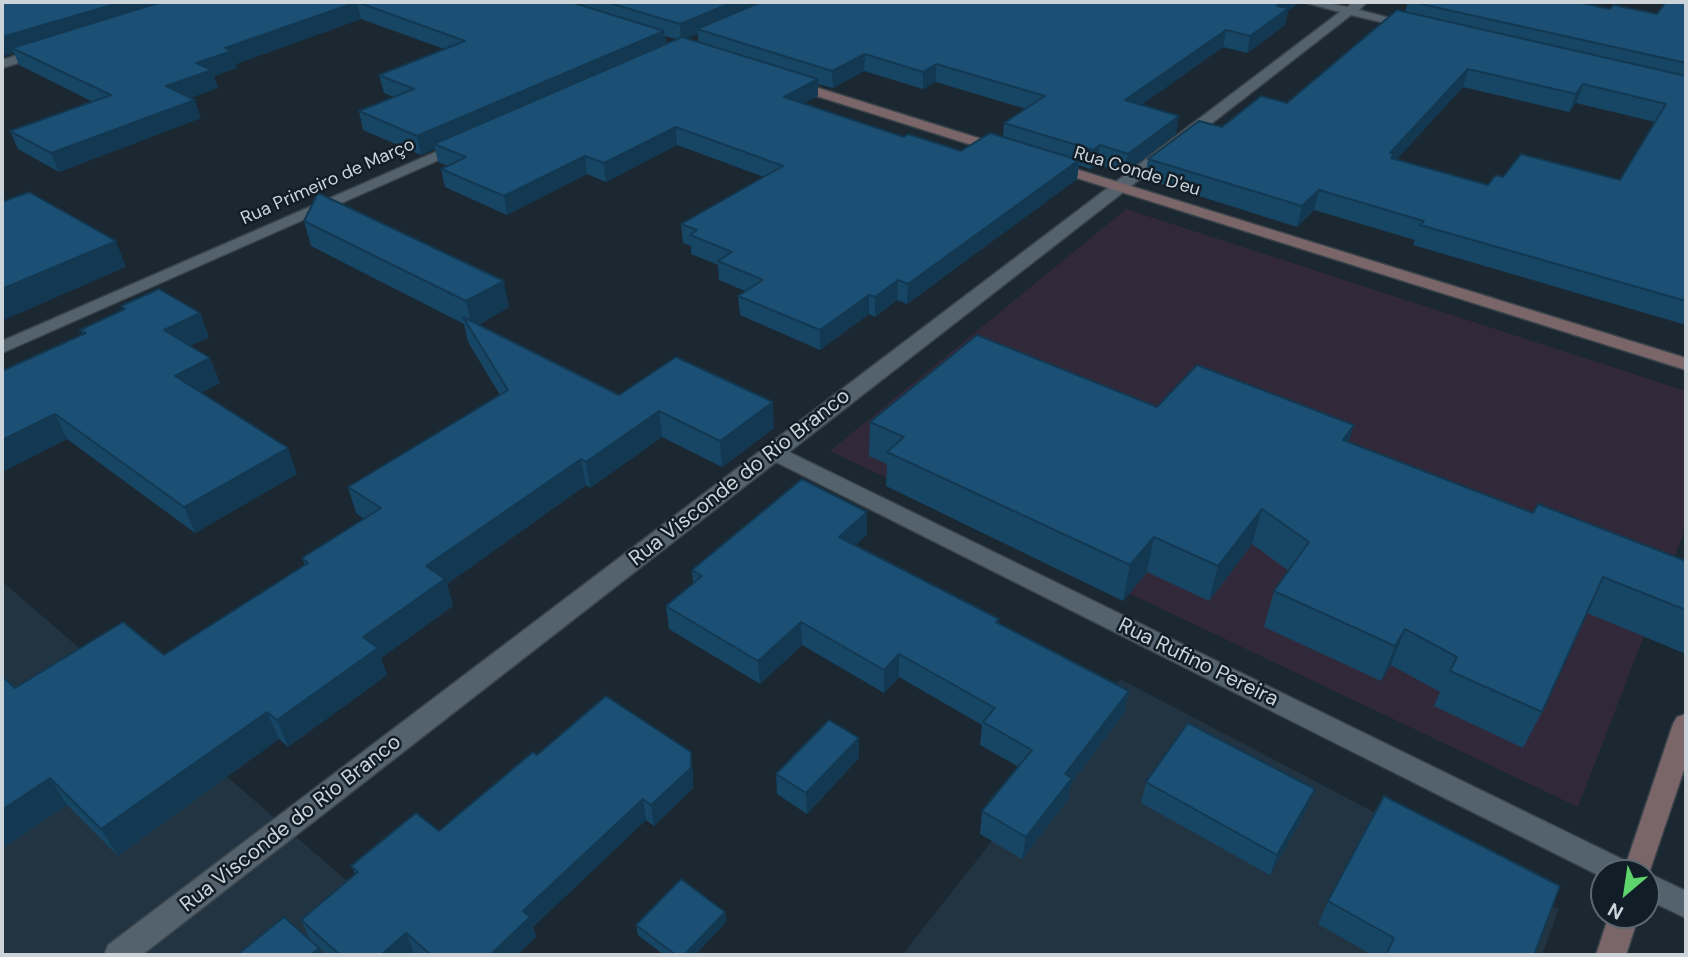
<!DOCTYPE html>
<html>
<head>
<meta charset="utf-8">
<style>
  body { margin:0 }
  #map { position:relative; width:1688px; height:957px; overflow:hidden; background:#1b2731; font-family:"DM Sans",sans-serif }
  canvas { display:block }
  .frame { position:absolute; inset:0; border:4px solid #ccd4da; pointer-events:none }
  .north { position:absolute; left:1590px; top:859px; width:70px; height:70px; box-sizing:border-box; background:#121e27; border:2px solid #5c676f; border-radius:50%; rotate:209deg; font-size:19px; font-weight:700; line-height:28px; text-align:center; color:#ccd4da }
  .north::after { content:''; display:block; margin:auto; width:24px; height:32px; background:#5ed56c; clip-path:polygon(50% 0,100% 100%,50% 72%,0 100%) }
</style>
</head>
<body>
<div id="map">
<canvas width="1688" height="957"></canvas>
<div class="frame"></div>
<div class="north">N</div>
</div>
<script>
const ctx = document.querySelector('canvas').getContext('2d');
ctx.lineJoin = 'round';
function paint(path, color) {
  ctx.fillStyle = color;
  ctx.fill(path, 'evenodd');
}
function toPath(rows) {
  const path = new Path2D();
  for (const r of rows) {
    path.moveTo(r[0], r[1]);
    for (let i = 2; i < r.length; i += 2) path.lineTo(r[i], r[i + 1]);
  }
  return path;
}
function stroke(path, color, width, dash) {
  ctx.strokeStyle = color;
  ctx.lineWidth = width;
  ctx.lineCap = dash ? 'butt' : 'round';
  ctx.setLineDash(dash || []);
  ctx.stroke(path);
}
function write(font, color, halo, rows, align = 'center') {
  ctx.font = font + ' "DM Sans",sans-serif';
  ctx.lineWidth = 5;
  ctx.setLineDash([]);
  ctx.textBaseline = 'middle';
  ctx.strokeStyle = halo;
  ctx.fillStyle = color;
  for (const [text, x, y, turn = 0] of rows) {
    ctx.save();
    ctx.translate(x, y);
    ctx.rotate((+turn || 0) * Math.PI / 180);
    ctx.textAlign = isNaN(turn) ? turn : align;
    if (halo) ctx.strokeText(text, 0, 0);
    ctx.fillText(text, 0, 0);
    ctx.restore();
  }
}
paint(toPath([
  [2,581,432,955,2,955],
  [1120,679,1559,909,1542,955,902,955]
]), '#223441');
paint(toPath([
  [1126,209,1686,391,1686,527,1578,807,830,451]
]), '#312939');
const street = toPath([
  [1303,2,1324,2,1347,7,1354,2,1367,2,1359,10,1417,25,1411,29,1351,15,789,452,1632,864,1636,873,1604,873,1604,878,776,462,142,955,104,955,108,945,1340,12,1303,2],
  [43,47,49,51,48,54,2,68,2,60,43,47],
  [461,141,468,145,466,148,2,353,2,341,461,141],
  [1646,872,1686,891,1686,918,1646,899,1646,872]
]);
const secondary = toPath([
  [793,80,1007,147,1009,150,1007,153,997,153,788,87,786,84,793,80],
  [1050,161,1686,358,1686,370,1045,168,1043,165,1050,161],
  [1686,714,1686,764,1646,882,1646,873,1623,873,1673,724,1677,717,1686,714],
  [1609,915,1639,915,1626,955,1596,955,1609,915]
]);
stroke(street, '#39434a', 3);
stroke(secondary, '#39434a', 3);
paint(street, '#54626d');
paint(secondary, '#7a6568');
paint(toPath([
  [2,2,1301,2,1288,11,1285,25,1247,53,1223,47,1141,105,1179,116,1176,134,1125,173,1097,164,1090,169,1079,165,1077,179,907,304,897,300,875,317,869,314,820,350,740,315,738,296,745,291,719,280,718,265,691,254,691,246,683,243,681,224,764,177,677,145,606,182,587,174,507,215,445,187,441,169,448,166,438,162,435,149,421,155,363,130,359,111,394,97,384,93,379,75,444,49,361,19,236,64,237,68,214,76,218,88,190,98,201,118,59,172,18,149,10,131,93,102,19,65,14,53,2,56],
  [698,34,698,42,687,38],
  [665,36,676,39,666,44],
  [864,71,923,89,936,82,1026,109,1004,123,1003,137,961,151,904,137,804,103,818,96,818,84,833,88],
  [1408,2,1536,2,1657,14,1686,2,1686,325,1413,245,1415,240,1314,210,1297,227,1145,179,1148,159,1222,127,1287,103,1405,12],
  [1463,87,1569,112,1576,103,1655,122,1620,180,1488,185,1396,159],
  [304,221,509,307,478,325,619,395,774,428,722,467,662,437,590,488,586,485,447,584,453,606,381,658,387,675,288,747,279,739,118,856,67,805,2,849,2,676,15,688,164,655,305,565,302,558,364,519,356,513,348,487,500,395,468,342,464,324,311,246],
  [121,306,200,313,209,337,190,346,210,358,220,383,201,393,297,474,195,533,67,439,2,472,83,335,80,330,123,310],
  [1157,407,1349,442,1533,513,1686,561,1686,654,1587,613,1542,712,1523,748,1434,706,1440,692,1391,665,1381,681,1264,627,1274,591,1289,571,1252,544,1209,601,1147,572,1123,601,886,486,887,464,869,456,870,422],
  [867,512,867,535,855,545,998,623,1129,691,1124,713,1071,784,1068,800,1022,859,980,834,982,811,1019,767,980,745,982,725,899,677,884,693,802,645,760,684,669,629,666,606,693,584,692,570],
  [859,738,859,758,807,814,777,794,776,774],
  [537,755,693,773,693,788,654,826,646,820,533,927,536,937,517,955,416,955,414,953,411,955,327,955,310,940,301,920,355,874,351,866,439,831],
  [1146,782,1307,809,1270,875,1141,803],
  [1328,901,1534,955,1372,955,1318,924],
  [725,912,726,922,695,955,664,955,638,935,636,925]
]), '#174564');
paint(toPath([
  [122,2,183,2,12,48,14,53,2,56,2,37],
  [357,2,361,19,236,64,237,68,214,76,218,88,172,104,166,86,196,63,225,48],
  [733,2,771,2,697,29,698,34,681,41,680,24],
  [1282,2,1301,2,1288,11,1285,25,1247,53,1250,36,1277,6],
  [1226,30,1223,47,1122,119,1125,100],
  [664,31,666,48,434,144,435,149,421,155,417,136],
  [865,54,864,71,833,88,832,71],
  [936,64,936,82,923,89,923,72],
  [1468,69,1463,87,1391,166,1390,153],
  [818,79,818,96,784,114,784,97],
  [1583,84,1576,103,1569,112,1576,94],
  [195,100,201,118,59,172,51,153],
  [1179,116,1176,134,1125,173,1128,154],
  [676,127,677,145,606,182,604,163],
  [1100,145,1097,164,1090,169,1093,150],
  [585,156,587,174,507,215,504,196],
  [1079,160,1077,179,907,304,908,284],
  [1319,190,1314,210,1297,227,1302,206],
  [116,241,126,267,2,321,2,289],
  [898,280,897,300,875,317,875,297],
  [504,281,509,307,472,328,466,301],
  [869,295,869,314,820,350,820,330],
  [200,313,209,337,174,354,164,330],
  [210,358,220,383,185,401,175,376],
  [773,402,774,428,722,467,720,441],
  [659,411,662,437,590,488,586,462],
  [55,414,67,439,2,472,2,440],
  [1354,425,1343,459,1343,440],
  [288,448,297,474,195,533,184,507],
  [581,459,586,485,447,584,453,606,381,658,387,675,288,747,277,720,363,637,426,566],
  [1262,509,1252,544,1209,601,1218,566],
  [867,512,867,535,839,559,839,537],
  [1154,537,1147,572,1123,601,1130,565],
  [801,622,802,645,760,684,758,661],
  [1405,629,1391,665,1381,681,1395,646],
  [899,654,899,677,884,693,884,670],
  [1129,691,1124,713,1071,784,1068,800,1022,859,1026,837,1065,774],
  [267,712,279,739,118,856,101,829],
  [859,738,859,758,807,814,806,793],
  [691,752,693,773,693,788,654,826,651,805],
  [50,778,67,805,2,849,2,810],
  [1315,789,1307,809,1270,875,1277,855],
  [643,799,646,820,533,927,536,937,517,955,490,955,523,911],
  [725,912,726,922,695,955,684,955],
  [406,933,414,953,411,955,381,955],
  [319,948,322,955,311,955]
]), '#133851');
const building = toPath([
  [2,2,122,2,2,37,2,2],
  [161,2,571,2,664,31,417,136,359,111,414,89,379,75,465,41,357,2,225,48,232,51,196,63,212,70,166,86,195,100,51,153,10,131,111,95,12,48,161,2],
  [606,2,733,2,680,24,606,2],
  [761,2,1282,2,1277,6,1289,8,1250,36,1226,30,1125,100,1179,116,1128,154,1100,145,1093,150,1004,123,1045,96,936,64,923,72,865,54,832,71,697,29,761,2],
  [1412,2,1536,2,1540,3,1541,2,1576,2,1610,9,1613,5,1657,14,1666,2,1686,2,1686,63,1412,2],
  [1397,10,1686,76,1686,301,1420,225,1424,221,1319,190,1302,206,1148,159,1199,121,1222,127,1261,96,1287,103,1397,10],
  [1468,69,1576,94,1583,84,1666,104,1620,180,1521,154,1503,177,1496,175,1488,185,1391,158,1394,154,1390,153,1468,69],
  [682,37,818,79,784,97,904,137,908,134,961,151,990,133,1079,160,908,284,898,280,875,297,869,295,820,330,738,296,763,280,718,261,732,252,690,235,697,230,681,224,783,166,676,127,604,163,585,156,504,196,441,169,466,157,434,144,682,37],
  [29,192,116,241,2,289,2,202,29,192],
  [318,193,504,281,466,301,304,221,318,193],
  [159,289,200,313,164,330,210,358,175,376,288,448,184,507,55,414,2,440,2,371,86,333,80,330,125,309,121,306,159,289],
  [463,317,619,395,676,357,773,402,720,441,659,411,586,462,581,459,426,566,445,579,363,637,378,648,277,720,267,712,101,829,50,778,2,810,2,676,15,688,123,622,164,655,308,563,302,558,381,508,348,487,508,390,463,317],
  [977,335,1157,407,1197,365,1354,425,1343,440,1533,513,1538,504,1686,561,1686,610,1603,577,1542,712,1450,671,1457,657,1405,629,1395,646,1274,591,1309,542,1262,509,1218,566,1154,537,1130,565,887,452,904,437,870,422,977,335],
  [802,479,867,512,839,537,999,619,996,622,1129,691,1065,774,1072,778,1026,837,982,811,1032,750,983,722,995,708,899,654,884,670,801,622,758,661,666,606,702,576,692,570,802,479],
  [606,696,691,752,691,768,651,805,643,799,523,911,530,917,490,955,431,955,406,933,381,955,340,955,301,920,358,872,351,866,416,813,439,831,533,752,537,755,606,696],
  [829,720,859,738,806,793,776,774,829,720],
  [1188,723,1315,789,1277,855,1146,782,1188,723],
  [1384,796,1560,886,1534,955,1386,955,1394,938,1328,901,1384,796],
  [681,879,725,912,684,955,676,955,636,925,681,879],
  [284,917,319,948,311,955,237,955,284,917]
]);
paint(building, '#1b5074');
stroke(building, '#133851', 2);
write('18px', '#ccd4da', '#121e27', [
  ["Rua Conde D'eu",1137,172,17],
  ["Rua Primeiro de Março",328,182,-24]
]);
write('21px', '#ccd4da', '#121e27', [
  ["Rua Visconde do Rio Branco",740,478,-38],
  ["Rua Rufino Pereira",1198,663,26],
  ["Rua Visconde do Rio Branco",291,824,-38]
]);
</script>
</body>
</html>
